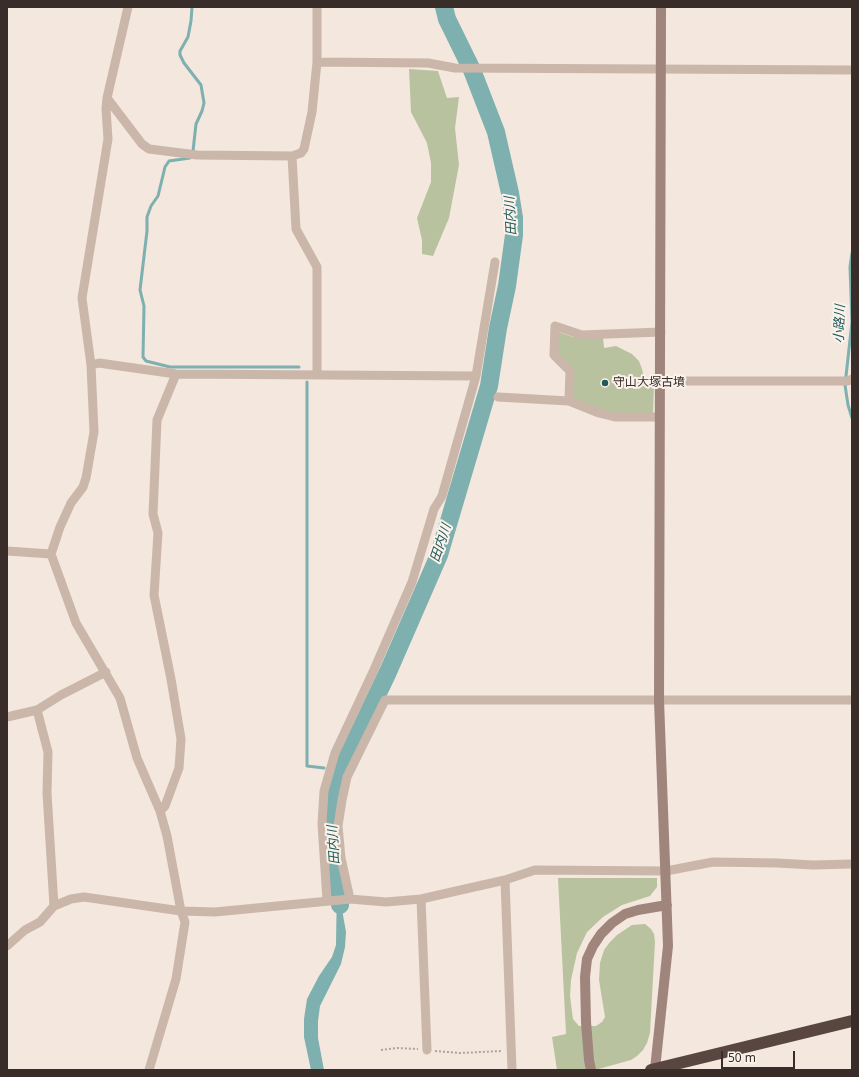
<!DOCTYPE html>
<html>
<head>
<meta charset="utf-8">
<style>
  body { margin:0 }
  #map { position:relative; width:859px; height:1077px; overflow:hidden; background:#f3e7de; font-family:"Noto Sans",sans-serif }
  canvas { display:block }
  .frame { position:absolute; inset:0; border:8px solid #382d29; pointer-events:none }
  .scale { position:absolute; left:721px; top:1051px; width:74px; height:18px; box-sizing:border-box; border:2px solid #382d29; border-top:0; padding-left:5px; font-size:12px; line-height:14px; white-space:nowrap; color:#382d29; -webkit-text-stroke:3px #faf2eb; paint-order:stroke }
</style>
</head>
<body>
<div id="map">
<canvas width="859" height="1077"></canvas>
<div class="frame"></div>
<div class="scale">50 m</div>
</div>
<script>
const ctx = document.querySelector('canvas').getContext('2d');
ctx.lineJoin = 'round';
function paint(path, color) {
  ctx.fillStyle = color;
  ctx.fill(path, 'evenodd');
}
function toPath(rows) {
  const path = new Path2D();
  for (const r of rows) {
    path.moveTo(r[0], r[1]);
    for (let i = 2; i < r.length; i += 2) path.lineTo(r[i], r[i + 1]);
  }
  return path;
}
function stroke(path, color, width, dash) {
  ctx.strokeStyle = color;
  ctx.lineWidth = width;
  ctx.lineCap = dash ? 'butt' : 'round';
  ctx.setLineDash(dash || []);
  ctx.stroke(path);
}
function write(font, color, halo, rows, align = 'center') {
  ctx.font = font + ' "Noto Sans","Noto Sans JP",sans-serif';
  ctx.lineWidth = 4;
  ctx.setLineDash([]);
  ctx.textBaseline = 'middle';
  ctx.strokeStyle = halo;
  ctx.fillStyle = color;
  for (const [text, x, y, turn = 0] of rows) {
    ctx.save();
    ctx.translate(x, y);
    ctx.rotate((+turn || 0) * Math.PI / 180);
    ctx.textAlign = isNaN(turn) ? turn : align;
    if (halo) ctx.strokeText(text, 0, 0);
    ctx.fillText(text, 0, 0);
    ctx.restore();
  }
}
paint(toPath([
  [409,69,438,71,447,98,459,97,455,128,459,165,449,218,433,256,422,254,422,240,417,218,431,182,431,163,427,143,411,112],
  [558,332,573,337,603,337,604,348,616,346,632,354,639,361,642,369,644,378,643,385,654,386,653,413,616,414,599,411,571,399,572,370,557,354],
  [558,878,657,878,657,887,650,896,622,905,603,917,587,932,577,953,571,980,570,996,573,1019,579,1026,596,1026,602,1022,605,1017,599,980,600,963,604,950,610,942,617,935,632,925,645,924,651,929,654,934,655,942,650,1033,647,1043,643,1050,637,1056,631,1060,595,1070,557,1070,552,1037,566,1034]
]), '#b9c29e');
paint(toPath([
  [337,881,346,932,345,947,341,964,320,1006,318,1021,318,1038,324,1070,311,1070,304,1037,304,1019,307,999,319,976,332,957,336,945]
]), '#7db0ae');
stroke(toPath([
  [192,7,191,21,188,37,180,51,180,55,184,63,201,85,204,103,202,111,196,124,193,151],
  [190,158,169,161,165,167,158,196,151,206,147,217,147,231,140,290,144,306,143,357,146,361,170,367,299,367],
  [852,253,850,267,852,322,845,385,848,405,852,418],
  [307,382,307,766,324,768],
  [335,769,341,770]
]), '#7db0ae', 3);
stroke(toPath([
  [340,905,331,827,337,788,341,770,388,672,439,555,489,386,498,328,507,286,514,235,514,218,510,193,496,132,472,70,447,19,444,7]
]), '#7db0ae', 18);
stroke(toPath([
  [381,1050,397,1048,418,1049],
  [435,1051,460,1053,502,1051]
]), '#b7a094', 2, [2, 2]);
stroke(toPath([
  [128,7,107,98,106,109,108,139,82,298,91,365,94,432,86,478,83,487,71,503,60,527,51,554,76,623,120,698,137,758,160,811,167,836,181,911,185,922,176,979,149,1070],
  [317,7,317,62,428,63,455,68,852,70],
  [107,98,142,144,149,149,197,155,292,156,301,153,304,149,312,112,317,62],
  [292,156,296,229,317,267,317,375],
  [91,365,99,363,176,374,476,376],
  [661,381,848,381,852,379],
  [498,397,569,401,599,413,615,417,660,417],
  [569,401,570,371,554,355,555,326,582,335,661,332],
  [7,551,51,554],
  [37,710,48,752,47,793,54,906],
  [7,717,37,710,61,695,106,672],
  [160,811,165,806,179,768,181,739,171,679,154,595,158,533,153,514,157,420,176,374],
  [505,880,512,1070],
  [350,899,341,858,338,826,342,800,347,777,385,700,852,700],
  [421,899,427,1050],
  [327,900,322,824,324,791,335,753,373,672,412,582,434,509,442,496,476,376,495,262],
  [7,946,25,930,40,922,54,906,71,899,84,897,181,911,215,912,350,899,386,902,421,899,505,880,535,870,666,871,713,862,777,863,813,865,852,864]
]), '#cbb6aa', 9);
stroke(toPath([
  [655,1069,668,946,659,700,661,7],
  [591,1070,589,1060,586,1022,585,977,587,959,593,946,601,934,612,923,625,914,638,910,667,905]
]), '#9f857b', 10);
stroke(toPath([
  [651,1070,852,1021]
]), '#594641', 12);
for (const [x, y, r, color] of [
  [605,383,4,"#1f5a59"]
]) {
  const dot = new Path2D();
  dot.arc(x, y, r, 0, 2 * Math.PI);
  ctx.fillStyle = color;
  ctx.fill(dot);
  stroke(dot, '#faf2eb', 1.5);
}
write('12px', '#382d29', '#faf2eb', [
  ["守山大塚古墳",613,383]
], 'left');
write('italic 13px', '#1f5a59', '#faf2eb', [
  ["田内川",511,216,-93],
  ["小路川",840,324,-88],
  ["田内川",441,543,-71],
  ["田内川",334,845,-94]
]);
</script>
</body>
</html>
